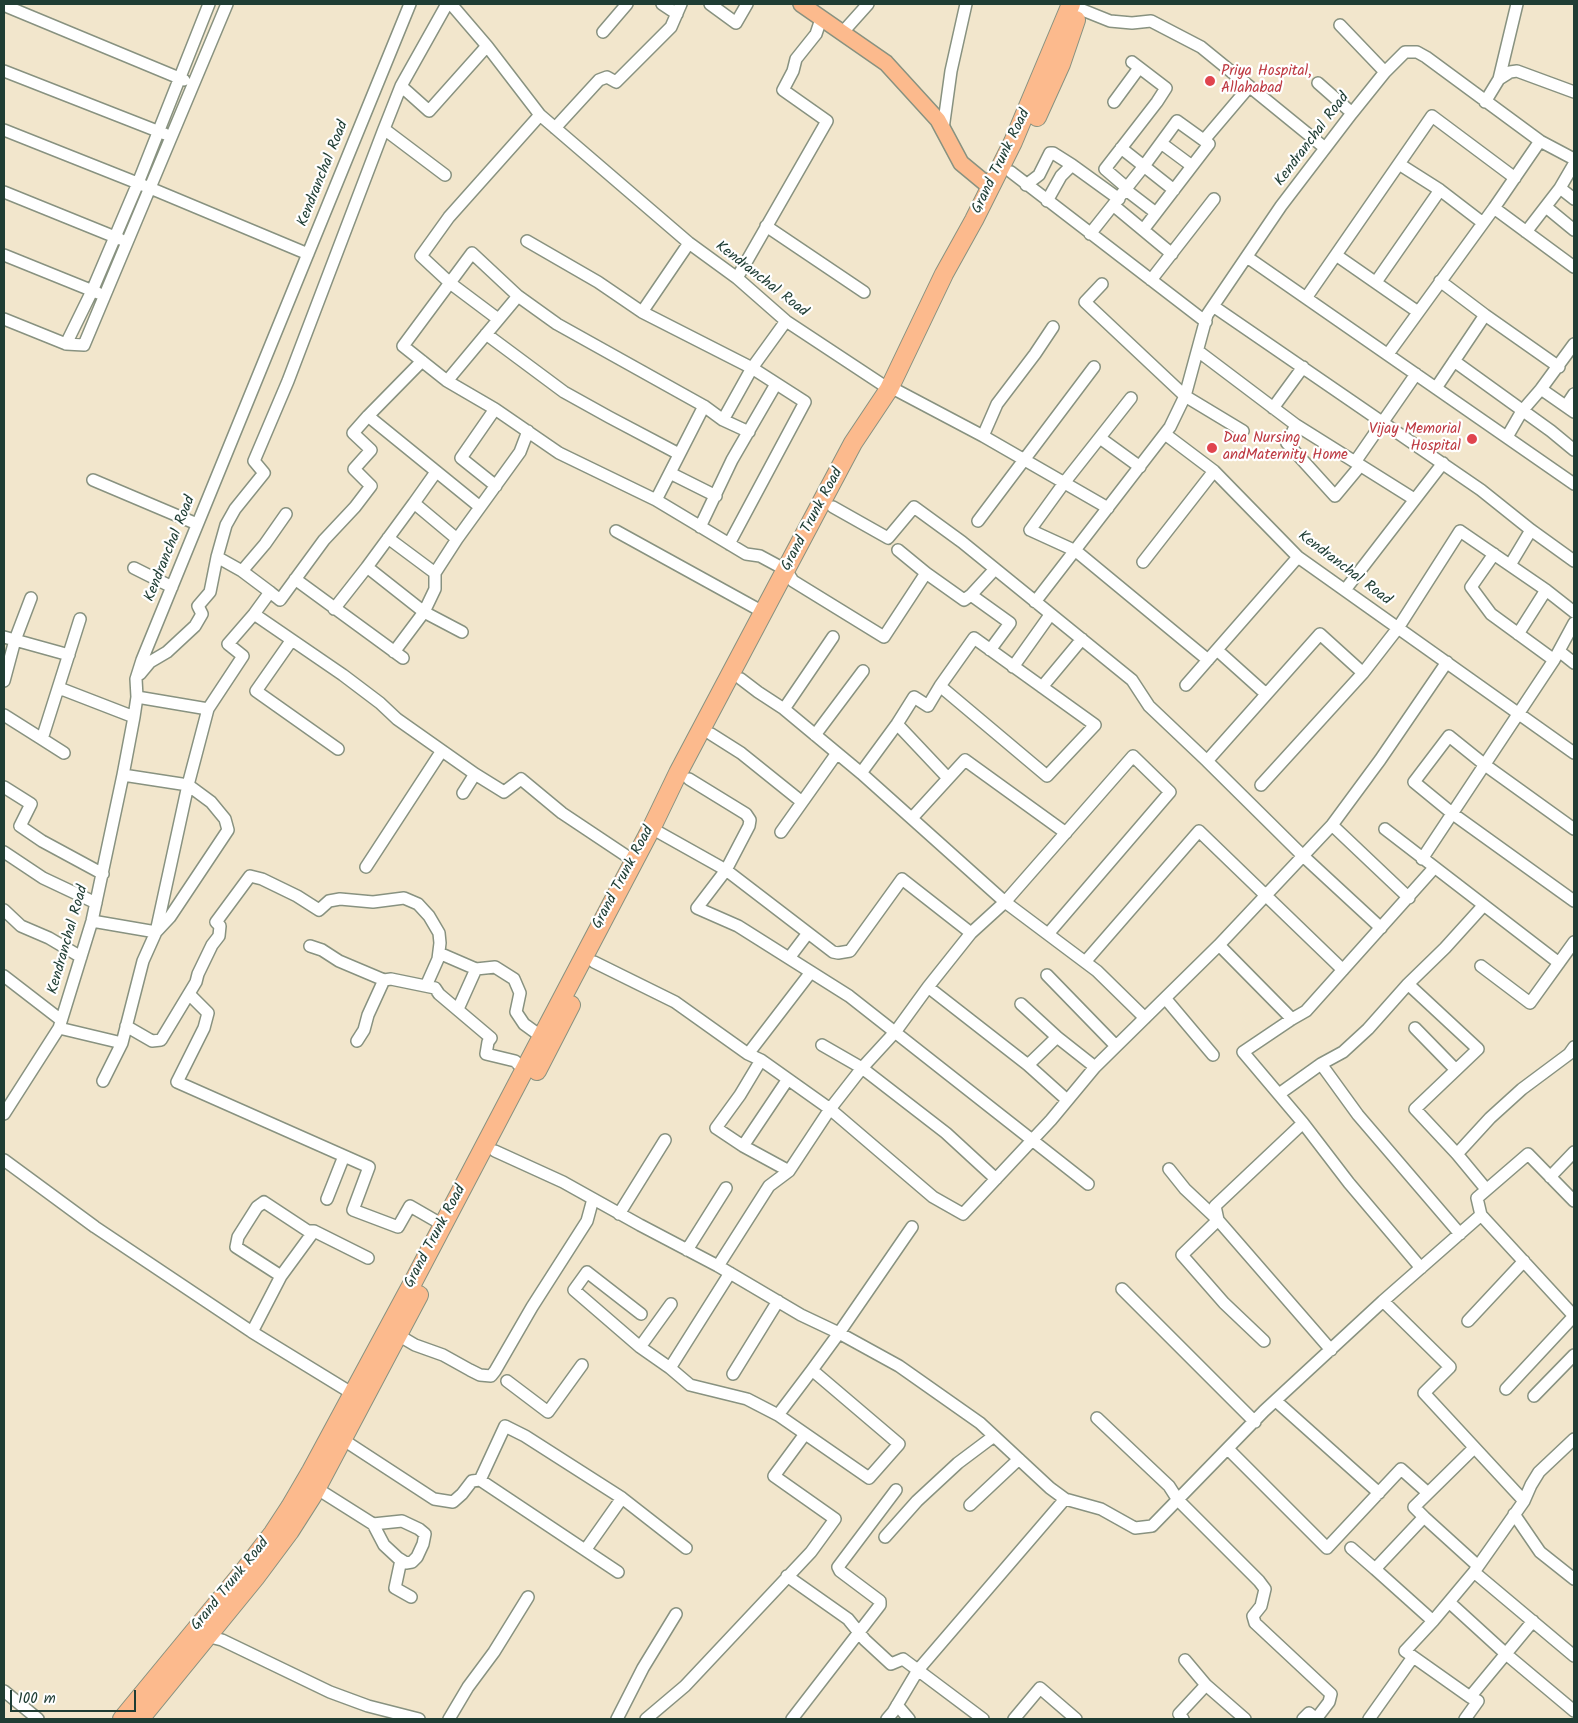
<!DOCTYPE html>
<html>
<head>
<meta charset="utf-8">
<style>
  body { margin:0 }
  #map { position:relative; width:1578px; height:1723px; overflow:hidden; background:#f2e6cc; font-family:Kalam,sans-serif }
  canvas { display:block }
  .frame { position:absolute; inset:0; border:5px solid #1f3d34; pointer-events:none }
  .scale { position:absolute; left:10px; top:1690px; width:126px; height:22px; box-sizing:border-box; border:2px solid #1f3d34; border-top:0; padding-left:6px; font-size:15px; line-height:18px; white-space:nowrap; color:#1f3d34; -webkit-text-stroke:4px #fff; paint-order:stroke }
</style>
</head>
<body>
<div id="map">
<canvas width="1578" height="1723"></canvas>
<div class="frame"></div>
<div class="scale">100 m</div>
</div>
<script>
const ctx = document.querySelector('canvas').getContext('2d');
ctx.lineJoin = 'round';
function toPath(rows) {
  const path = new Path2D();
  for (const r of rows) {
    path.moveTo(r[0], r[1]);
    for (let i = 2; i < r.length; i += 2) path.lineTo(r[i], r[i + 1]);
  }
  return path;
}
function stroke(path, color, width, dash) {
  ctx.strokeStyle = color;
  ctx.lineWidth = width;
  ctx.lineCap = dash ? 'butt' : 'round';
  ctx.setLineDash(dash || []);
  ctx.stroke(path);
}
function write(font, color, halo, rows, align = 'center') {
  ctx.font = font + ' Kalam,sans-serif';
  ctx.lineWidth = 4.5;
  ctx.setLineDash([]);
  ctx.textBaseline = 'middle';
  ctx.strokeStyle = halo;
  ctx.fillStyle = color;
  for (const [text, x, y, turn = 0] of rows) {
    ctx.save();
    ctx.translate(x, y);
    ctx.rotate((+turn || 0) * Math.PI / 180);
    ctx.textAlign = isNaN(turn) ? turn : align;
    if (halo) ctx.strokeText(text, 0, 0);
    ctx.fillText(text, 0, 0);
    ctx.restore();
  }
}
const minor = toPath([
  [451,4,487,46,540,115,689,243,737,278,786,321,889,389,896,390,983,436,1108,508],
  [662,4,677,14],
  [710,4,736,23,747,4],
  [1070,5,1110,21,1132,23,1151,21,1201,47,1325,148],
  [8,7,184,80],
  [1340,25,1385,72],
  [603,32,627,4],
  [842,33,868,4],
  [4,71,165,134],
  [1499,79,1517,4],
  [1318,83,1352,113],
  [401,86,429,111,487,46],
  [1114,102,1139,68],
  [1485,102,1499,79,1510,72,1517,71,1574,92],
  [555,128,599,80,607,77,616,82,671,27,681,4],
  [943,129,951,71,966,4],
  [4,130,150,188,308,254],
  [1204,140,1249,87],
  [1161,143,1192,166],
  [1121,148,1174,190],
  [1399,164,1440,190,1483,223],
  [1011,172,1206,322],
  [445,175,384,129,401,86,447,4],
  [1026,185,1039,175,1050,153,1053,153,1072,165,1119,199],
  [1127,188,1105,169,1157,102,1166,88,1132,62],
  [1560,188,1574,199],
  [1126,190,1156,213],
  [4,192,120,239],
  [1047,201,1061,176,1072,165],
  [1113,205,1172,254],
  [1546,207,1574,230],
  [1494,208,1574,267],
  [766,226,864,292],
  [1526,232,1560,188,1574,164],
  [1090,234,1144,166,1177,121,1209,144,1143,230],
  [527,241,598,282,642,312,752,368,805,402,729,544],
  [4,255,98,293],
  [1336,255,1418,312],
  [1247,257,1574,484],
  [737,278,827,121,783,90,793,71,796,59,816,34,821,19],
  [1151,280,1214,199],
  [1440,281,1485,315,1559,367],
  [1376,282,1440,190],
  [1102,284,1085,302,1185,396,1243,431],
  [1306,298,1432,116,1515,178],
  [1213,306,1481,490,1531,530,1574,561],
  [642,312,689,243],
  [4,319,66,344,84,345,227,4],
  [498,319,450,283,421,256,449,217,540,115],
  [486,334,564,392,609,417,679,454],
  [66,344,92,291,138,183,209,4],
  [1198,351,1296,425,1414,499],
  [1388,354,1494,208,1540,141],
  [422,361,368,416,480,507],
  [1454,361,1551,431,1574,450],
  [447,381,518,296],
  [1436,388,1485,315],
  [1541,389,1574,412],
  [1131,398,1064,483,1030,530,1076,551,1208,660],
  [1566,406,1574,394],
  [1273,408,1303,367],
  [495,409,461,458,496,486],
  [723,420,752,368,786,321],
  [1296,425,1287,443,1335,496,1360,466],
  [749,432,723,420,704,406,557,324,518,296,472,253,403,346,447,381,495,409,559,453,656,500,746,554,760,556,786,570,793,581,884,637,926,573,964,600,971,595,1010,623,990,650],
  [1165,434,1214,471,1298,557,1574,753],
  [983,436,997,404,1035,354,1053,327],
  [1507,437,1522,411,1541,389,1574,344],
  [1100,438,1140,467],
  [1355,462,1416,374],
  [436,472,414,503,457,539],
  [670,473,716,496],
  [93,480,197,524],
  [656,500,704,406],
  [833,507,888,538,914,507,962,542,1132,680,1149,706,1207,761,1320,634,1363,673],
  [978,521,1094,367],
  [700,527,732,460,776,384],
  [616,531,763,612],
  [388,538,435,573],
  [898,550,926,573],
  [1494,554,1471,587,1491,614,1554,660],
  [217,557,242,571,270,592],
  [1143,562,1214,471],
  [1510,565,1531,530],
  [367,567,414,503],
  [134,568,172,587],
  [242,571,265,544,286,514],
  [295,579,403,658],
  [1345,590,1443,463],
  [971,595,995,569],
  [1035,602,1170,427,1185,396,1207,315,1281,206,1352,113,1385,72,1405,52,1417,52,1426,57,1540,141,1574,159],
  [334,609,367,567,424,612,462,632],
  [254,614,343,675,380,703,397,719,475,774,463,793],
  [1518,634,1546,590],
  [4,637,69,655],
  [833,637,784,709,861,773,1005,902,1097,971,1145,1018],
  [291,641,256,691,338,749],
  [1217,650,1266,694],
  [1559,651,1574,663],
  [394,652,424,612,435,589,435,573,457,539,520,452,528,431],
  [1013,667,1050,615],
  [140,674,150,662,167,652,195,626,202,614,198,606,210,592,217,557,226,525,235,509,264,473,254,461,288,381,384,129],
  [741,679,758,692,784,709],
  [4,681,15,640,31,598],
  [1186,685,1298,557],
  [1042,687,1082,639],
  [59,688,134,717],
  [137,697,208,709],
  [4,715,42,739,80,619],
  [897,724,947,777],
  [711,734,741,753,802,802],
  [815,735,863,671],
  [42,739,64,753],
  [1207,761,1302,855,1381,928],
  [861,773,897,724,914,697,928,706,940,686,974,638,1095,725,1047,776,940,686],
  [475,774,504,792,521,779,562,813,634,861],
  [689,779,746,814,750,820,749,826,726,870,697,908,738,926,849,996,1088,1184],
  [1261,785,1363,673,1398,628,1460,531,1546,590,1574,612],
  [4,787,31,804,20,826,42,841,103,874],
  [912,818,965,760,1066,833],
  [1332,825,1409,898],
  [1385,829,1559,963],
  [1574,829,1485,765,1449,736,1414,782,1453,814,1574,901],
  [781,832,837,753],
  [660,833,726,870,833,952,838,953,850,951,902,879,971,933],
  [4,852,43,878,96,903],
  [1422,859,1554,660,1574,623],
  [366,867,441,752],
  [4,910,21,926,49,938,81,957],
  [92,921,156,932,170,917,228,830,225,819,211,802,188,785,123,775],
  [1219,945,1292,1019],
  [310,946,322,950,339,961,384,980,391,979,435,988,439,994,491,1038,488,1042,486,1054,515,1061,522,1068,522,1075],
  [439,953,476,969,495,967,514,979,520,993,516,1012,524,1024,546,1040],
  [789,958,808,933],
  [594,962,675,1002,748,1054,761,1060,830,1109,933,1197,963,1214,1051,1120,1095,1067,1219,945,1332,825,1380,760,1447,662],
  [1085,962,1199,831,1343,970],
  [1481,966,1530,1003,1574,942],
  [1047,975,1116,1046],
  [4,976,61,1020],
  [1408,984,1478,1049,1415,1109,1457,1154,1490,1118,1522,1089,1569,1054,1574,1047],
  [928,987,1028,1065,1067,1100],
  [189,994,208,1013,204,1028,177,1082,369,1167,353,1210,398,1227,410,1206,443,1225],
  [1165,998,1213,1055],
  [1021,1004,1057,1037,1095,1067],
  [458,1009,476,969],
  [126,1026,152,1041,161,1040,196,982,198,974,212,945,219,936,220,926,216,922,250,876,262,879,297,896,319,910,329,901,340,899,373,902,404,898,418,904,429,916,439,933,440,943,438,959,426,986],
  [59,1028,122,1043],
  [1415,1028,1456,1070],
  [357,1041,364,1030,368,1015,384,980],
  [822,1045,862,1068,946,1133,996,1179],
  [748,1054,811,972],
  [761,1060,740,1095,716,1128,743,1146,789,1171],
  [1321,1064,1358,1115,1460,1234],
  [1028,1065,1057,1037],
  [103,1081,122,1043,143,961,156,932,188,785,208,709,243,656,228,644,254,614,270,592,280,600,324,540,355,507,371,486,354,469,371,450,353,433,368,416],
  [1279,1094,1321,1064,1343,1052,1368,1029,1408,984,1445,948,1483,906],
  [4,1114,59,1028,92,921,123,775,134,717,137,697,136,679,142,660,410,4],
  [743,1146,788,1079],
  [495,1151,563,1182,640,1225,718,1266,801,1315,839,1333,899,1366,980,1423,1050,1488,1065,1499,1101,1509,1135,1528,1152,1526,1264,1411,1383,1301,1481,1215,1574,1316],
  [1457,1154,1486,1189],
  [4,1160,95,1227,252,1332,358,1397],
  [1169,1169,1185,1189,1218,1220,1331,1350],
  [1550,1177,1574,1152],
  [327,1199,344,1156],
  [619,1214,665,1140],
  [1481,1215,1477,1198,1528,1154,1574,1201],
  [687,1250,726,1188],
  [718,1266,769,1186,789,1171,830,1109,862,1068,896,1031,928,987,971,933,1005,902,1133,756,1170,792,1048,934],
  [1421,1268,1349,1183,1303,1123,1243,1052,1292,1019,1306,1011,1434,868],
  [281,1276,314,1231],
  [1122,1289,1255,1422],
  [1383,1301,1450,1367,1424,1393,1524,1501],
  [641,1314,587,1272,574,1290,640,1347,670,1368,730,1273],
  [1468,1321,1524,1261],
  [252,1332,281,1276,236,1247,238,1237,257,1207,264,1202,308,1231,314,1231,368,1258],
  [398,1335,415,1345,443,1355,470,1370,480,1375,491,1376,495,1371,532,1307,587,1221,593,1199],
  [1264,1341,1224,1303,1182,1255,1218,1220,1215,1206,1303,1123],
  [640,1347,671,1304],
  [670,1368,690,1385,747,1399,778,1415],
  [812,1370,899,1444,869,1478,778,1415,812,1370,839,1333,912,1227],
  [733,1374,778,1301],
  [507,1381,548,1412,582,1365],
  [1506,1389,1574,1316],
  [1534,1396,1574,1355],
  [1276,1401,1379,1493],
  [1097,1418,1169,1486,1178,1500,1259,1581,1265,1589,1261,1606,1253,1616,1255,1623,1331,1694,1329,1702,1316,1719],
  [342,1439,434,1499,453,1502,462,1494,472,1481,480,1480,618,1572],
  [1228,1449,1327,1548,1401,1469,1428,1493],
  [480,1480,505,1426,525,1436,622,1498,686,1548],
  [316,1488,373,1524,402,1521,419,1529,425,1534,423,1544,417,1557,412,1562,406,1563,398,1558,384,1545,373,1524],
  [970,1505,1019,1459],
  [1514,1514,1540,1552,1574,1579],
  [1424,1517,1478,1566],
  [885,1537,917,1501,958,1463,994,1436],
  [1351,1548,1375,1569],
  [586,1549,622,1498],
  [401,1560,395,1588,411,1597],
  [1474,1572,1574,1656],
  [787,1576,848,1619,865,1640,891,1664,903,1659,983,1719],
  [1449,1602,1506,1654,1574,1711],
  [1433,1621,1375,1569,1424,1517,1414,1507,1474,1448],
  [1533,1621,1470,1697,1405,1651,1433,1621,1474,1572,1524,1501,1531,1485,1539,1472,1574,1439],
  [202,1635,222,1640,330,1692,368,1706,419,1719],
  [1206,1685,1245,1719],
  [4,1691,38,1719],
  [897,1705,909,1719],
  [449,1719,468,1687,494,1652,528,1597],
  [617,1719,643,1668,676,1614],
  [646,1719,685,1686,811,1552,835,1519,774,1476,805,1434],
  [792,1719,880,1605,880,1601,840,1571,838,1567,896,1490],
  [887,1719,893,1712,918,1670,1065,1499],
  [1014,1719,1040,1688,1076,1719],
  [1183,1719,1179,1714,1206,1685,1185,1660],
  [1303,1719,1309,1713,1316,1719],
  [1369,1719,1413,1657],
  [1465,1719,1478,1701,1470,1697]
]);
const major = toPath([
  [801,4,886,63,938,120,961,163,990,187]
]);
const highway = toPath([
  [1037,117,1061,64,1076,20],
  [537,1071,571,1005],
  [122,1719,243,1572,273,1533,290,1507,311,1471,412,1284,652,827,678,773,820,505,853,443,889,389,944,274,974,220,1013,142,1071,4],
  [140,1719,255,1578,290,1531,313,1495,419,1295]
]);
stroke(minor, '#889280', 14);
stroke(major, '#889280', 18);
stroke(highway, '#889280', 20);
stroke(minor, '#fff', 11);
stroke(major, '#fcba8d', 15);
stroke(highway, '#fcba8d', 18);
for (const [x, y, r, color] of [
  [1210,81,6,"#e0444e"],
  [1472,439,6,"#e0444e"],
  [1212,448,6,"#e0444e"]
]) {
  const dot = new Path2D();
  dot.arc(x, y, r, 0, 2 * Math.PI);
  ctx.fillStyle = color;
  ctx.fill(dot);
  stroke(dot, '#fff', 2);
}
write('15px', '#be3a42', '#fff', [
  ["Priya Hospital,",1221,72],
  ["Allahabad",1221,89],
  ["Vijay Memorial",1461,430,"right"],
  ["Hospital",1461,447,"right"],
  ["Dua Nursing",1223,439],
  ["andMaternity Home",1223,456]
], 'left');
write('15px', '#1f3d34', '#fff', [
  ["Kendranchal Road",1313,140,-53],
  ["Grand Trunk Road",1002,162,-64],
  ["Kendranchal Road",324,174,-68],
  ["Kendranchal Road",761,280,38],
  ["Grand Trunk Road",813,520,-62],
  ["Kendranchal Road",171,549,-68],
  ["Kendranchal Road",1344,569,37],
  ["Grand Trunk Road",624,878,-62],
  ["Kendranchal Road",69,940,-74],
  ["Grand Trunk Road",436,1237,-62],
  ["Grand Trunk Road",231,1585,-51]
]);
</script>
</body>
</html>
